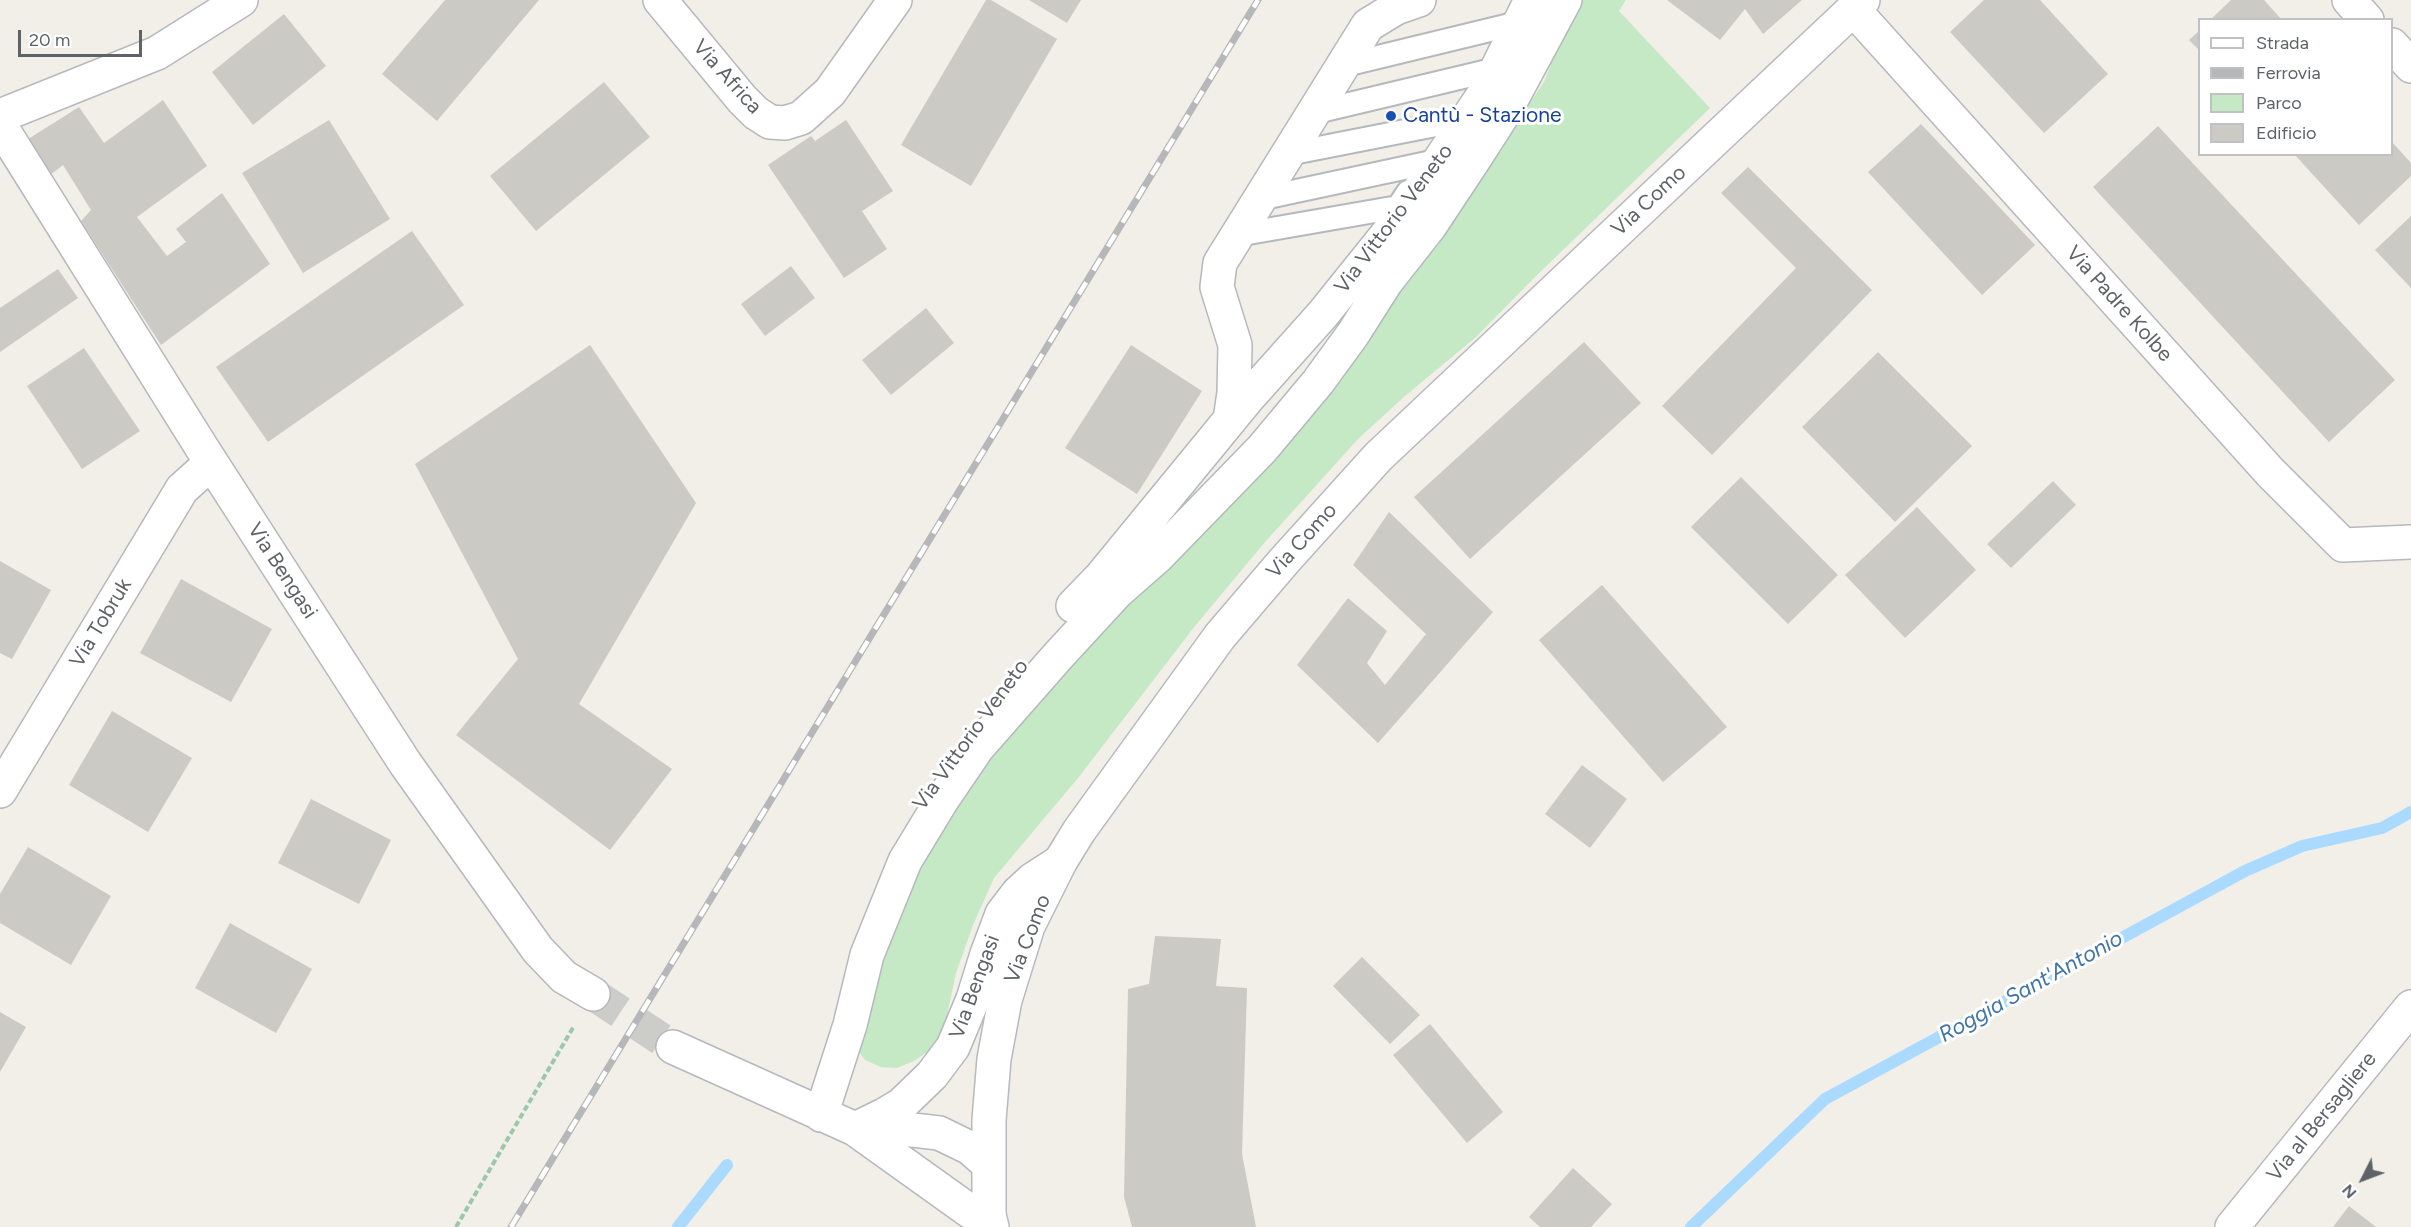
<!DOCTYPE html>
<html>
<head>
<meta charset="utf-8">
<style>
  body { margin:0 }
  #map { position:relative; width:2411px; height:1227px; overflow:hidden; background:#f1efe8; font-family:Figtree,sans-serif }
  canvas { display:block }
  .legend { position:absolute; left:2198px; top:18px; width:195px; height:138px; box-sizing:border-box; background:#fff; border:2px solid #bfc1c3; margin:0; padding:8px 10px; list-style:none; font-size:18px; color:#5f6368 }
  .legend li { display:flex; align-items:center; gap:12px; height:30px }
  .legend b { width:30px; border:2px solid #bfc1c3 }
  .north { position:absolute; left:2333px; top:1149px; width:60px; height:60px; -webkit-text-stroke:4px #fff; paint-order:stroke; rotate:228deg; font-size:16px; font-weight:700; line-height:24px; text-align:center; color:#5f6368 }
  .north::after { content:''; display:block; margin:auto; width:21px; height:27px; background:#5f6368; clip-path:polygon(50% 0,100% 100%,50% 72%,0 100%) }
  .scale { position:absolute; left:18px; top:30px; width:124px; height:27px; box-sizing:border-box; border:3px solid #5f6368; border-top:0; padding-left:8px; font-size:18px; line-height:21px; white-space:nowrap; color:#5f6368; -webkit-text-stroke:4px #fff; paint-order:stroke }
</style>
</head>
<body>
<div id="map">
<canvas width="2411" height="1227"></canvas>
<ul class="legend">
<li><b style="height:8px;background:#fff"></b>Strada</li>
<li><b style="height:8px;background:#b6b7b8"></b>Ferrovia</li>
<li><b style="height:16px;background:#c5e8c5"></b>Parco</li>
<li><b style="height:16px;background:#cccac5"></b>Edificio</li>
</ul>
<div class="north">N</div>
<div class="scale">20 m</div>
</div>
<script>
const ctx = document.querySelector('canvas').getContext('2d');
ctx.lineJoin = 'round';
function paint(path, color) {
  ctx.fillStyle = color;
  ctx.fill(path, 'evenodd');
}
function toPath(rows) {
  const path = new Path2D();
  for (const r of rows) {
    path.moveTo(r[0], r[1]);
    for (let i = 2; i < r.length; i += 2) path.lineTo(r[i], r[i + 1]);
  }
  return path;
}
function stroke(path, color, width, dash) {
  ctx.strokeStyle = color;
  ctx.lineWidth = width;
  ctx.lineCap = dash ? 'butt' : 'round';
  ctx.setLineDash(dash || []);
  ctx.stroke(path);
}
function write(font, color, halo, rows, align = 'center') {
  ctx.font = font + ' Figtree,sans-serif';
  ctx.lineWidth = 6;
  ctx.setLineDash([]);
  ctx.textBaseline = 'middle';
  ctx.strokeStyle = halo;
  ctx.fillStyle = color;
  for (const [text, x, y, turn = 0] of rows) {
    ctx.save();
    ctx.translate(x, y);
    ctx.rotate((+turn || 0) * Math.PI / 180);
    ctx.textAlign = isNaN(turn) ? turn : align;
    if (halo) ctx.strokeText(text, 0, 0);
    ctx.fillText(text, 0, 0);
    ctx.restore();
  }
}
paint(toPath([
  [1575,0,1626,0,1619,11,1710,108,1536,276,1476,337,1405,396,1358,439,1265,542,1195,626,1078,778,994,878,973,925,956,973,946,1020,938,1039,930,1050,914,1061,897,1068,881,1067,865,1060,855,1046,888,921,980,758,1478,182,1502,150,1521,116,1544,82]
]), '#c5e8c5');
stroke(toPath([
  [678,1227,727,1165],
  [1691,1227,1825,1099,2245,871,2302,846,2382,828,2411,812]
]), '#aadaff', 12);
paint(toPath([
  [445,0,539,0,437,121,382,74],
  [986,0,991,0,1057,39,971,186,901,145],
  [1029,0,1081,0,1067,23],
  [1667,0,1802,0,1763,34,1745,9,1720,40],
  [1984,0,2040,0,2108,74,2044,133,1950,32],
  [2231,0,2264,0,2282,20,2210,20],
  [284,14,326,66,253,125,212,72],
  [2200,30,2200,51,2189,40],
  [604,82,650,137,536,231,490,176],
  [163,100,207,166,137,217,167,256,186,242,176,229,222,193,270,264,161,345,81,221,91,210,63,165,49,176,25,141,79,107,104,143],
  [329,120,390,219,303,273,242,173],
  [846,120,893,191,862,211,887,249,844,278,768,165,811,136,815,141],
  [1921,124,2035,245,1982,295,1868,172],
  [2158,126,2395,380,2329,442,2093,187],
  [2392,142,2411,163,2411,176,2359,225,2294,154,2392,154],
  [1748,167,1872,290,1712,455,1662,406,1796,268,1721,193],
  [2411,216,2411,288,2375,250],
  [412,231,464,305,268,442,216,367],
  [791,266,815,298,765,336,741,304],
  [58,269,78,298,0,352,0,308],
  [926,308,954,343,891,395,862,360],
  [1584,342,1641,403,1470,559,1414,497],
  [590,345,696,503,579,704,672,769,610,850,456,735,518,659,415,464],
  [1131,345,1202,391,1137,494,1065,448],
  [84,348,140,431,82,469,27,386],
  [1878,352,1972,446,1895,522,1802,427],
  [1741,477,1838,575,1788,624,1691,527],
  [2053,481,2076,505,2011,568,1987,544],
  [1917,507,1976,570,1905,638,1845,575],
  [1389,512,1493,612,1378,743,1297,665,1348,598,1387,631,1367,663,1385,685,1426,634,1353,565],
  [0,561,51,590,12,659,0,653],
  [181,579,272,629,231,702,140,653],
  [1602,585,1727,727,1663,782,1539,640],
  [112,711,192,758,148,832,69,785],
  [1582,765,1627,799,1590,848,1545,814],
  [311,799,391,840,359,904,278,863],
  [28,847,111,896,71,965,0,923,0,894],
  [230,923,312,969,276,1033,195,988],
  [1155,936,1221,939,1216,986,1247,988,1242,1154,1256,1227,1132,1227,1124,1197,1128,989,1149,984],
  [1362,957,1420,1015,1390,1044,1333,986],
  [0,1012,26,1027,0,1072],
  [1430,1024,1503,1112,1467,1143,1393,1055],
  [1573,1168,1612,1204,1591,1227,1540,1227,1529,1217],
  [2349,1206,2376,1227,2333,1227]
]), '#cccac5');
stroke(toPath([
  [593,994,673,1047]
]), '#ccccc8', 33, [33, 16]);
const lane = toPath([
  [1341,66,1510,25],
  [1312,113,1488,71],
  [1288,154,1456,121],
  [1259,199,1427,163],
  [1237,235,1398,207,1408,192]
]);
const street = toPath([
  [660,0,742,99,756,113,770,122,785,123,801,118,830,92,895,0],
  [2349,0,2367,20],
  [1853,9,2270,472,2343,545,2411,542],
  [2392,45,2411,66],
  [0,125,202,448,405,763,538,950,564,977,593,994],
  [1230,420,1234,393,1235,345,1217,287,1220,263,1368,25,1396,8,1419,0],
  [1073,606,1101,577,1247,399,1323,314,1405,212,1486,91,1531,0],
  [0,791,182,489,211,463],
  [673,1047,855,1129,971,1212,989,1215],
  [821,1115,850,1025,867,955,905,861,942,800,978,747,1058,656,1117,592,1158,556,1262,449,1318,382,1353,334,1386,282,1430,226,1477,155,1507,108,1565,0],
  [862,1128,895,1128,939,1133,970,1148,988,1164],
  [855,1129,884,1115,901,1105,932,1075,953,1047,973,999,987,954,1002,914,1018,893,1032,880,1060,862],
  [2232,1227,2411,1007]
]);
const secondary = toPath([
  [0,116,157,53,241,0],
  [992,1227,989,1215,989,1120,994,1059,1005,1000,1028,926,1060,862,1079,831,1220,636,1285,560,1378,457,1863,0]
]);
stroke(lane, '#b5b8bc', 26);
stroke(street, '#b5b8bc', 36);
stroke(secondary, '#b6babf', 36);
stroke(toPath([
  [456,1227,574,1026]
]), '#9cc7a9', 4, [6, 3]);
stroke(lane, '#fff', 22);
stroke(street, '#fff', 33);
stroke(secondary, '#fff', 33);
const rail = toPath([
  [511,1227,1258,0]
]);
stroke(rail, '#b6b7b8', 7);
stroke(rail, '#fff', 4.5, [14]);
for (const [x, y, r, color] of [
  [1391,116,6,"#1a4fb4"]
]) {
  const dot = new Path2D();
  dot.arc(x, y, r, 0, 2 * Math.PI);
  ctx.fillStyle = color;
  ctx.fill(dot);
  stroke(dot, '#fff', 2);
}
write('21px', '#5f6368', '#fff', [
  ["Via Africa",727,77,48],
  ["Via Como",1649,201,-43],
  ["Via Vittorio Veneto",1394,219,-53],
  ["Via Padre Kolbe",2119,304,48],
  ["Via Como",1302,541,-48],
  ["Via Bengasi",282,571,57],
  ["Via Tobruk",101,623,-59],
  ["Via Vittorio Veneto",971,735,-54],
  ["Via Como",1028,939,-69],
  ["Via Bengasi",975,987,-70],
  ["Via al Bersagliere",2322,1117,-51]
]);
write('21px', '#164399', '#fff', [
  ["Cantù - Stazione",1403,116]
], 'left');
write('italic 22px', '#4174aa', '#fff', [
  ["Roggia Sant'Antonio",2031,987,-29]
]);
</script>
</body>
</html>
